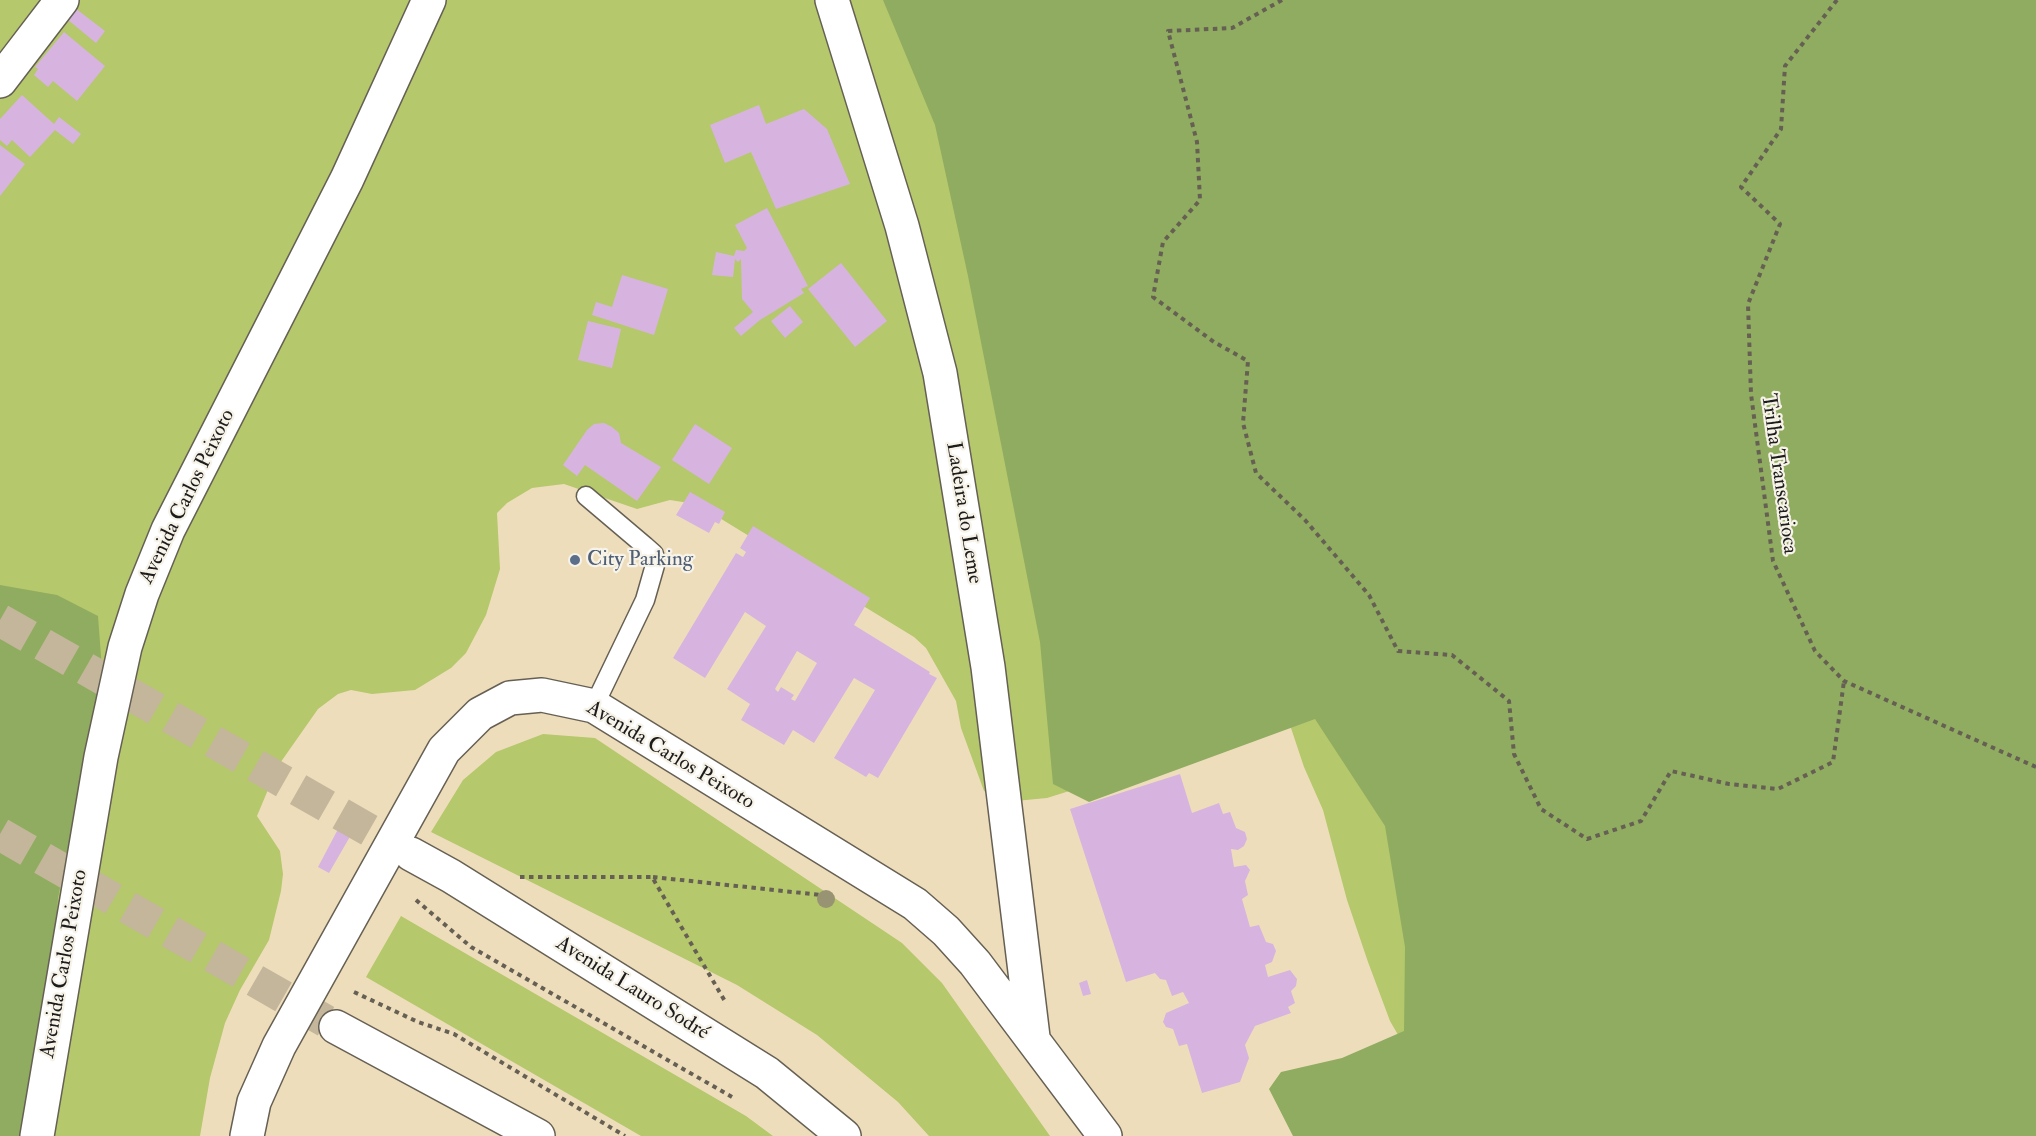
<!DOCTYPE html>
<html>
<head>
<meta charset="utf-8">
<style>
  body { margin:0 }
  canvas { display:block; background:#edb }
</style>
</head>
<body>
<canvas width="2036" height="1136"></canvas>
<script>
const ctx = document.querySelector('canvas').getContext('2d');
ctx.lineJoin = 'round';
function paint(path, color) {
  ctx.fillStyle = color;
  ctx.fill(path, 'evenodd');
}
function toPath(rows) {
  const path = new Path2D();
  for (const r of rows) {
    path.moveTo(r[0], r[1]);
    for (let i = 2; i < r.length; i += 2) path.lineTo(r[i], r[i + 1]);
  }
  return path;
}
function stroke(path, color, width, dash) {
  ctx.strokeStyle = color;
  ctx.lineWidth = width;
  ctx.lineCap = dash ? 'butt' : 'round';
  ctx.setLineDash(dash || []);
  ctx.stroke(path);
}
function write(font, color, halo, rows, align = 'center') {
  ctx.font = font + ' "IM FELL Double Pica",serif';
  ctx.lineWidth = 4.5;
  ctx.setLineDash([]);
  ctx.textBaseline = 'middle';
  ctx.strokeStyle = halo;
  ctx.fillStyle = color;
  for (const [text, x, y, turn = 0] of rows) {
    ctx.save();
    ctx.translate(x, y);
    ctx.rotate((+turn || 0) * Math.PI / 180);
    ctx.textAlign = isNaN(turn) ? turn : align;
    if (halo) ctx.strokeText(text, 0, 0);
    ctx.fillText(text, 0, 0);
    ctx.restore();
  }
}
paint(toPath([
  [0,0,2036,0,2036,1136,1401,1040,1390,1021,1368,962,1347,900,1323,810,1304,767,1289,722,1047,798,1005,802,984,791,961,728,956,701,926,648,914,637,718,517,689,503,670,500,637,509,564,484,532,488,507,503,497,513,500,569,486,615,466,653,451,668,415,690,372,694,351,690,338,694,318,709,278,766,257,816,280,851,283,874,281,891,269,940,240,990,225,1023,210,1078,200,1136,0,1136],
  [543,734,595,738,902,943,942,983,1050,1136,929,1136,898,1102,817,1035,737,985,431,832,463,780,496,752],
  [401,916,746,1116,773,1136,641,1136,366,977]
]), '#b5c86c');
paint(toPath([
  [883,0,2036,0,2036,1136,1293,1136,1269,1089,1281,1072,1342,1058,1404,1031,1405,947,1385,826,1315,719,1089,802,1053,784,1040,642,968,276,935,125],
  [0,585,57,595,98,616,105,710,86,755,58,898,49,1040,28,1136,0,1136]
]), '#90ac60');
paint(toPath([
  [75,8,105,31,96,43,67,19],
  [64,32,105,66,77,101,53,81,48,87,34,75,38,69,35,67],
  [22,95,54,124,59,117,81,134,73,144,55,130,30,157,12,140,7,146,0,140,0,119],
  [759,105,766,124,804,109,827,129,850,184,776,209,751,152,725,163,710,125],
  [0,145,25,164,0,196],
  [767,208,808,286,801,289,804,293,760,320,741,336,734,328,753,312,742,299,741,259,738,262,735,259,733,277,712,275,716,252,734,256,736,250,744,251,747,248,735,225],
  [841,263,887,321,855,347,808,289],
  [622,275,668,289,654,335,592,315,596,302,612,307],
  [790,306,803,322,785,338,771,321],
  [588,321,621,329,612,368,578,360],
  [594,424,604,423,612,427,619,433,621,443,661,467,637,501,585,465,577,476,563,465,587,430],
  [695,424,732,448,709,484,672,460],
  [690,492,725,512,719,524,715,522,709,533,676,515],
  [753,526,870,598,854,625,930,672,929,674,937,678,878,778,869,773,866,777,834,758,875,690,854,678,814,743,793,730,784,745,741,720,750,704,727,689,766,626,745,612,705,678,673,658,736,553,743,557,746,552,740,548],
  [797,651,817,663,795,701,791,699,794,695,781,687,778,692,775,689],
  [1180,774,1192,813,1219,803,1223,814,1230,812,1236,828,1245,832,1247,839,1244,846,1238,850,1231,849,1234,867,1246,865,1250,870,1245,881,1248,895,1242,899,1250,927,1259,925,1266,942,1273,944,1276,951,1272,962,1265,965,1268,977,1290,970,1297,979,1296,986,1291,991,1295,1003,1288,1007,1291,1013,1255,1026,1245,1045,1249,1058,1240,1082,1202,1093,1187,1044,1179,1046,1173,1029,1166,1027,1163,1022,1166,1013,1189,1003,1183,992,1172,996,1166,980,1160,979,1155,973,1126,982,1070,809],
  [346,814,359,821,329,873,318,867],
  [1087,980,1091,994,1083,996,1079,983]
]), '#d7b4e0');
stroke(toPath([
  [0,620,411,854],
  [0,834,336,1027]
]), '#c4b69b', 33, [33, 16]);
const service = toPath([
  [586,496,645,546,654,554,655,565,645,600,594,706]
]);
const minor = toPath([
  [832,0,902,226,940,373,988,667,1033,1037],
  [0,81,62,0],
  [37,1136,101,757,125,647,142,594,168,530,347,179,429,0],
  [247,1136,254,1102,279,1046,444,750,480,714,510,698,542,695,594,706,915,904,946,931,975,963,1105,1136]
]);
const trunk = toPath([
  [411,854,451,876,767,1073,844,1136],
  [336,1027,538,1136]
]);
stroke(service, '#666054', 21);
stroke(minor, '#666054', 36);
stroke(trunk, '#666054', 36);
stroke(toPath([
  [1282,0,1232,28,1168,31,1197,142,1200,200,1163,242,1153,297,1214,342,1248,361,1243,423,1256,473,1305,520,1369,595,1398,651,1452,655,1509,701,1514,754,1541,809,1587,839,1641,821,1671,771,1729,784,1778,789,1833,762,1844,681],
  [1837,0,1785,66,1781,129,1741,187,1780,224,1748,304,1751,394,1773,561,1815,651,1844,681,2036,767],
  [520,877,652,877,726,1003],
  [653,877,830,896],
  [416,900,471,947,732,1097],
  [354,992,418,1022,454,1034,625,1136]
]), '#666054', 4, [4.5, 4.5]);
stroke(service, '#fff', 18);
stroke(minor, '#fff', 33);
stroke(trunk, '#fff', 33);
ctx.fillStyle = '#989473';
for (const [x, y] of [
  [826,899]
]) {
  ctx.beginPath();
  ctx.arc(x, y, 9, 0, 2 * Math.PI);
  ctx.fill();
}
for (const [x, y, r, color] of [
  [575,560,6,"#5c6f8a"]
]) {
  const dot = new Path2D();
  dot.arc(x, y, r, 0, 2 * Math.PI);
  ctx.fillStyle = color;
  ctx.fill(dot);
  stroke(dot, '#f7f3e8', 2);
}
write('21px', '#1c1c1c', '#f7f3e8', [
  ["Trilha Transcarioca",1778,474,82],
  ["Avenida Carlos Peixoto",188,497,-64],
  ["Ladeira do Leme",963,513,81],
  ["Avenida Carlos Peixoto",670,756,31],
  ["Avenida Carlos Peixoto",65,964,-80],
  ["Avenida Lauro Sodré",632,989,32]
]);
write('21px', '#4e5e75', '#f7f3e8', [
  ["City Parking",587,560]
], 'left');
</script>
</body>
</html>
